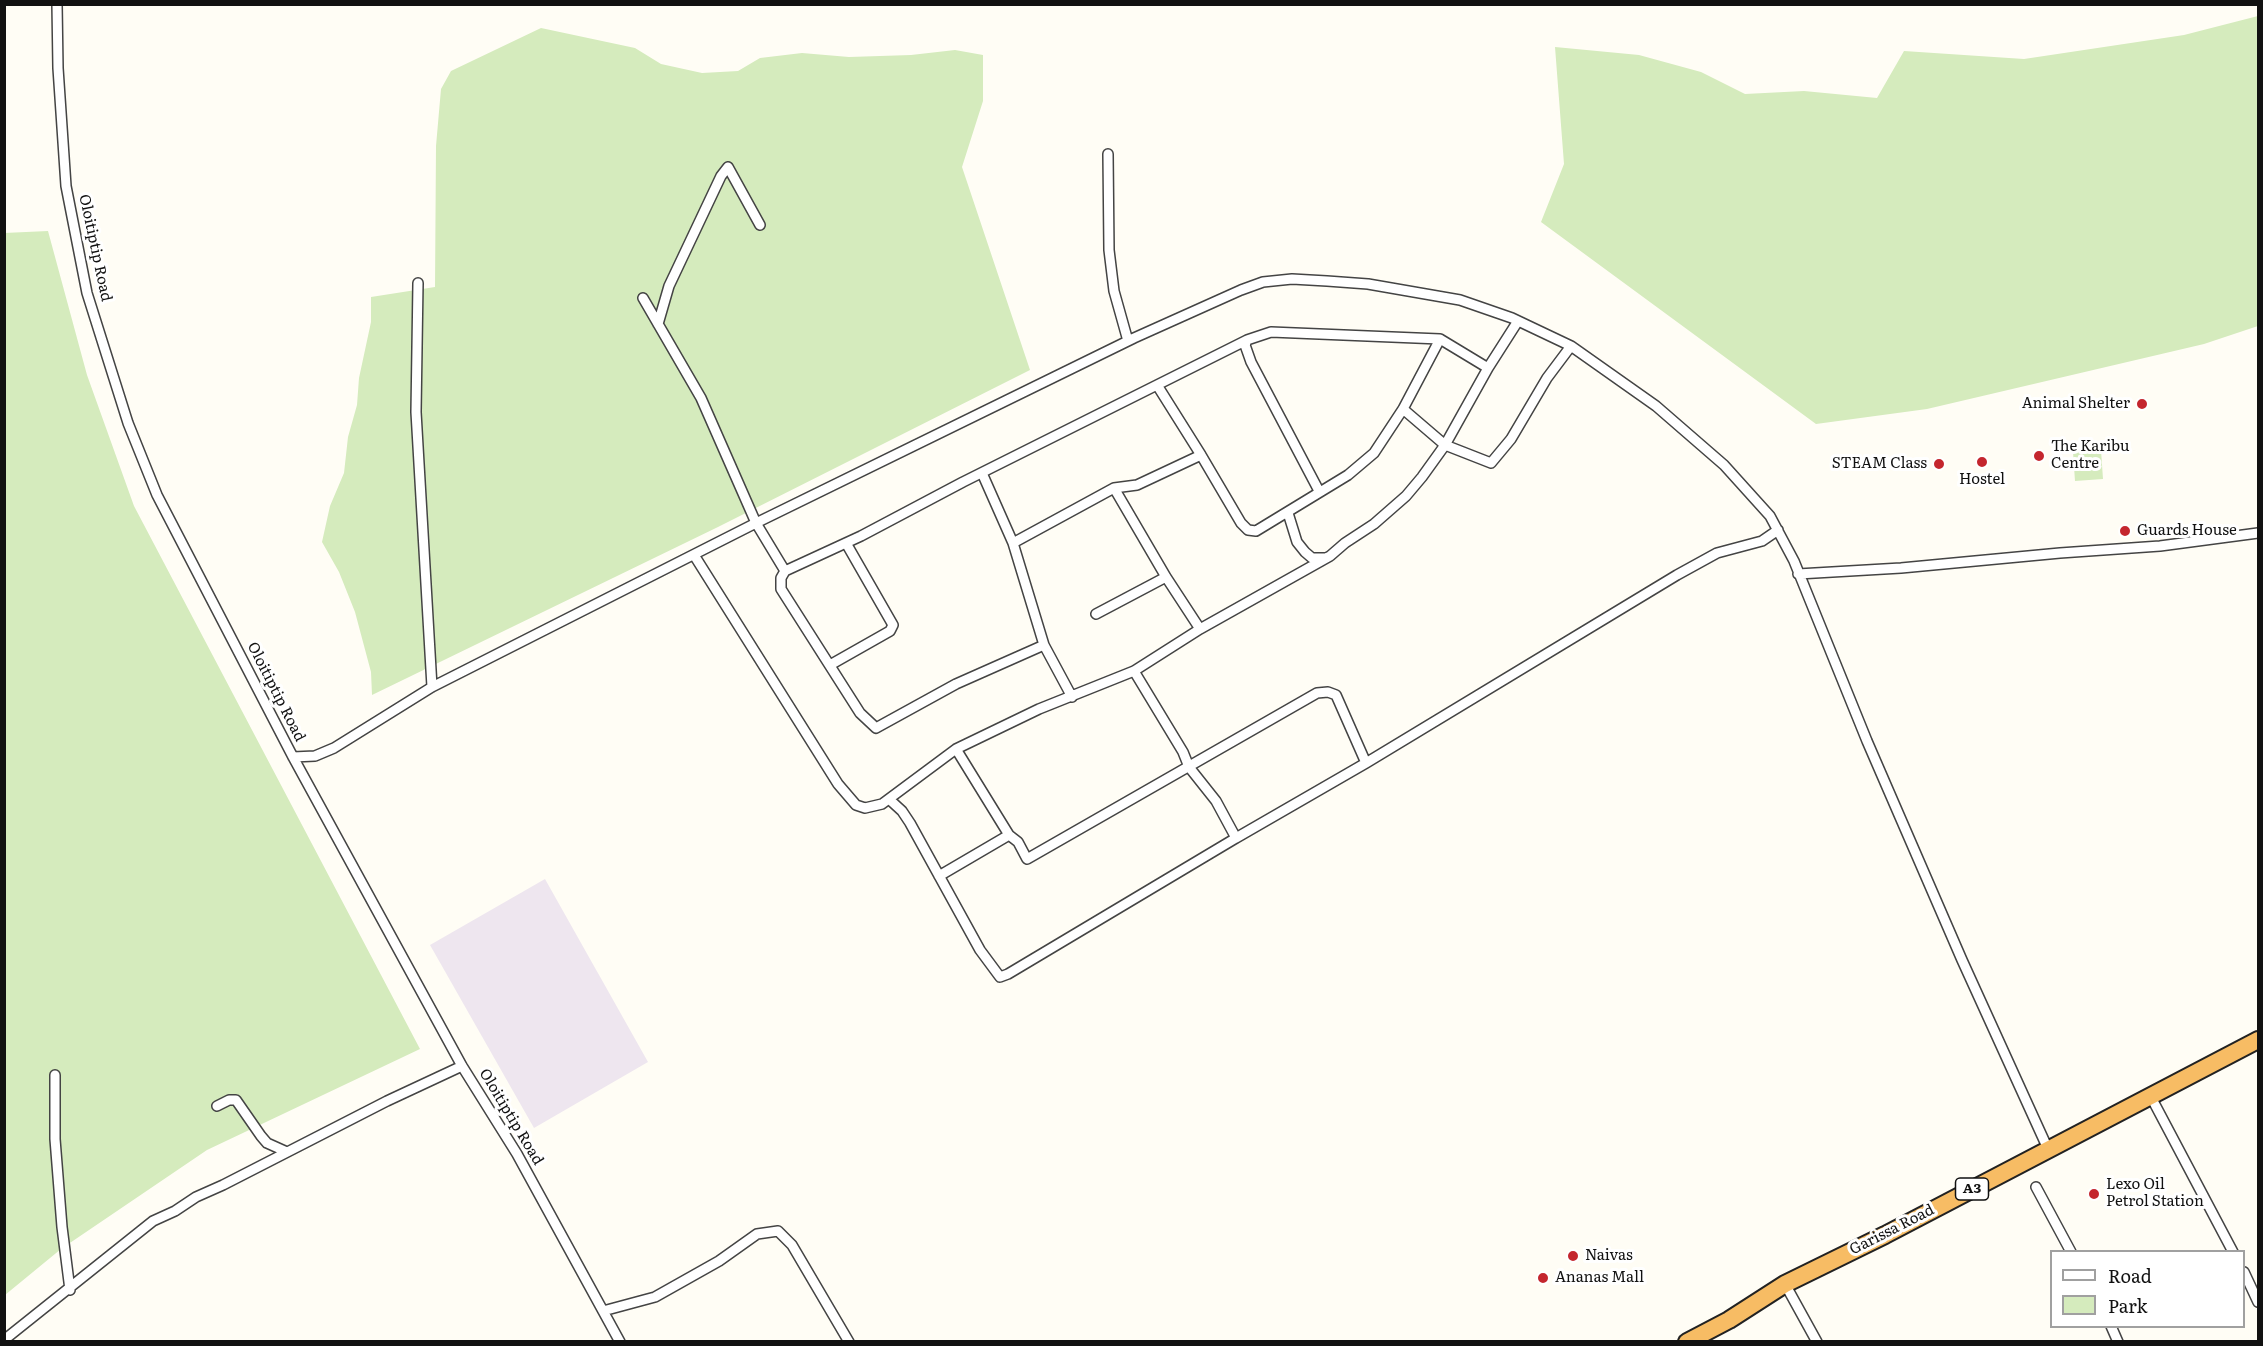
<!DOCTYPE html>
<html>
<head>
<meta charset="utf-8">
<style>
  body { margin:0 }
  #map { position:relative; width:2263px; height:1346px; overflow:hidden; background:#fffdf5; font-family:Literata,serif }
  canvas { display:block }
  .frame { position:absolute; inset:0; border:6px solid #111; pointer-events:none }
  .legend { position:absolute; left:2050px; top:1250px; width:195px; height:78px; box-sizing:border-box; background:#fff; border:2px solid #a0a0a0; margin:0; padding:8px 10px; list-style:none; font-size:18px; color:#111 }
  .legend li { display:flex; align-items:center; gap:12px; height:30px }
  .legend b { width:30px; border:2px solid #a0a0a0 }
</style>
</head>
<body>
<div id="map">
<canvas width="2263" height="1346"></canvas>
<div class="frame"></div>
<ul class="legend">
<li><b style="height:8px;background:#fff"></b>Road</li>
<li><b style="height:16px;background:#d5ebbd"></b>Park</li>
</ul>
</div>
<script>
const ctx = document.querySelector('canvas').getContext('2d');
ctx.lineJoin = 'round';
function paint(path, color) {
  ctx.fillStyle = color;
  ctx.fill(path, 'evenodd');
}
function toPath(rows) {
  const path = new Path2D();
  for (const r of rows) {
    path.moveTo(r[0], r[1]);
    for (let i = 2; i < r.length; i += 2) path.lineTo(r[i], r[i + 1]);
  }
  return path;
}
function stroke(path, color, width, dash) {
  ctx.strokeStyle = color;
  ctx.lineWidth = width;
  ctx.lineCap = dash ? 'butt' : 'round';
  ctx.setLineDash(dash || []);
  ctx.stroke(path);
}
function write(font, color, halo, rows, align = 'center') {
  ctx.font = font + ' Literata,serif';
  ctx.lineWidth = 6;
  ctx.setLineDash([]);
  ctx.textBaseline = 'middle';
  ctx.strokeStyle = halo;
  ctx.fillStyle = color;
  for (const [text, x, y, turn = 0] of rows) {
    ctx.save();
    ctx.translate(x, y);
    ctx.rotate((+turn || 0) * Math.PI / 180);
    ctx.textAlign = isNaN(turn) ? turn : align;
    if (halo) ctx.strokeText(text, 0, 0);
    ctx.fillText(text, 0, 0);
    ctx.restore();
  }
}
paint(toPath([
  [545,879,648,1062,534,1128,430,945]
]), '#eee6ef');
paint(toPath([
  [2258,16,2258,326,2204,344,1927,409,1816,424,1541,222,1564,164,1555,47,1639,55,1701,72,1745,94,1804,91,1877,98,1904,51,2024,59,2184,35],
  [541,28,635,48,661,64,702,73,738,71,760,58,802,53,849,57,911,55,955,50,983,55,983,101,962,167,1030,370,718,527,372,695,371,672,355,612,339,572,322,542,330,506,344,473,348,437,357,405,359,378,371,322,371,297,435,287,436,146,441,89,451,71],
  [48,231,87,375,134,506,420,1049,207,1150,61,1249,5,1295,4,233],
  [2101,450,2103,479,2075,481,2073,452]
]), '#d5ebbd');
const minor = toPath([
  [57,4,58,68,66,186,87,293,128,423,157,495,293,757,462,1066,517,1154,620,1342],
  [1108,154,1109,250,1114,291,1128,341],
  [418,283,416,412,432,687],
  [643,298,701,398,756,523,785,571,781,578,781,589,860,713,876,728,956,684,1044,645,1013,543,982,473],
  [658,324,669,286,721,176,728,167,760,225],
  [1157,385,1201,455],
  [1403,409,1445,445,1491,463,1511,439,1547,378,1571,346],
  [1114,488,1166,577,1200,629],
  [1319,491,1251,362,1245,345,1247,340,1271,332,1440,339,1488,368],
  [1288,513,1297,542,1305,552,1312,558,1325,558],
  [1013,543,1114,488,1137,485,1201,455,1241,523,1248,530,1256,531,1348,475,1374,453,1403,409,1440,339],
  [694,555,838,784,856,805,865,808,882,804,956,749,1039,709,1134,671,1200,629,1330,556,1345,543,1374,524,1406,496,1422,477,1445,445,1488,368,1518,321],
  [785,571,861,536,963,482,1247,340],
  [1798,574,1901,568,2060,553,2160,546,2258,533],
  [1096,614,1166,577],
  [1044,645,1072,697],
  [830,665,890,631,893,625,846,543],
  [956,749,1009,835,1018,842,1027,859,1317,693,1328,692,1336,695,1366,763],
  [293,757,315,756,334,748,432,687,756,523,1134,338,1241,290,1263,282,1292,279,1327,281,1368,284,1460,300,1512,318,1571,346,1656,406,1724,465,1770,516,1794,561,1867,741,1962,960,2048,1149],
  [890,800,902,811,910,823,980,950,1000,977,1008,974,1236,838,1216,801,1189,767,1183,752,1134,671],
  [1236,838,1366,763,1677,575,1717,553,1762,541,1778,530],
  [939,876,1009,835],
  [55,1075,55,1139,62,1227,70,1290],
  [2151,1097,2233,1252],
  [217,1106,229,1100,236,1100,261,1136,267,1143,287,1152],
  [2036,1187,2071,1252],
  [2244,1272,2258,1302],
  [1785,1284,1817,1342],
  [603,1311,655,1297,719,1261,757,1234,778,1231,792,1245,849,1342],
  [2111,1326,2118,1342],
  [4,1340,153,1221,175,1211,196,1197,223,1185,387,1101,462,1066]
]);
const trunk = toPath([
  [1687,1342,1729,1320,1785,1284,1885,1235,2258,1040]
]);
stroke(minor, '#444', 12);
stroke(trunk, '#222', 20);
stroke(minor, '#fff', 9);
stroke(trunk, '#f7bc64', 16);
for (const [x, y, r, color] of [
  [2142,404,6,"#c4262e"],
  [2039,456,6,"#c4262e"],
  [1982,462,6,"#c4262e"],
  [1939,464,6,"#c4262e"],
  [2125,531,6,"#c4262e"],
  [2094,1194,6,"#c4262e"],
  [1573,1256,6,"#c4262e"],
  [1543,1278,6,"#c4262e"]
]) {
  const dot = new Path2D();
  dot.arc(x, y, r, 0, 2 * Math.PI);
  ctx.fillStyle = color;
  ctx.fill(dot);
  stroke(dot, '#fff', 2);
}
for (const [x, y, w] of [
  [1972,1189,33]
]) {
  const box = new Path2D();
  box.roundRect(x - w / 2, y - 11, w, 22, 4.5);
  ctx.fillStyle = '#fff';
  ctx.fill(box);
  stroke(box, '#111', 1.5);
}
write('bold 14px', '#111', null, [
  ["A3",1972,1189]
]);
write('15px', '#111', '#fff', [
  ["Oloitiptip Road",95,248,78],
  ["Oloitiptip Road",276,692,63],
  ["Oloitiptip Road",511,1117,59],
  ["Garissa Road",1892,1230,-27]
]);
write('15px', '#111', '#fff', [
  ["Animal Shelter",2130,404,"right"],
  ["The Karibu",2051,447],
  ["Centre",2051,464],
  ["STEAM Class",1927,464,"right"],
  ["Hostel",1982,480,"center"],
  ["Guards House",2137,531],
  ["Lexo Oil",2106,1185],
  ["Petrol Station",2106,1202],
  ["Naivas",1585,1256],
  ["Ananas Mall",1555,1278]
], 'left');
</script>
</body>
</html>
